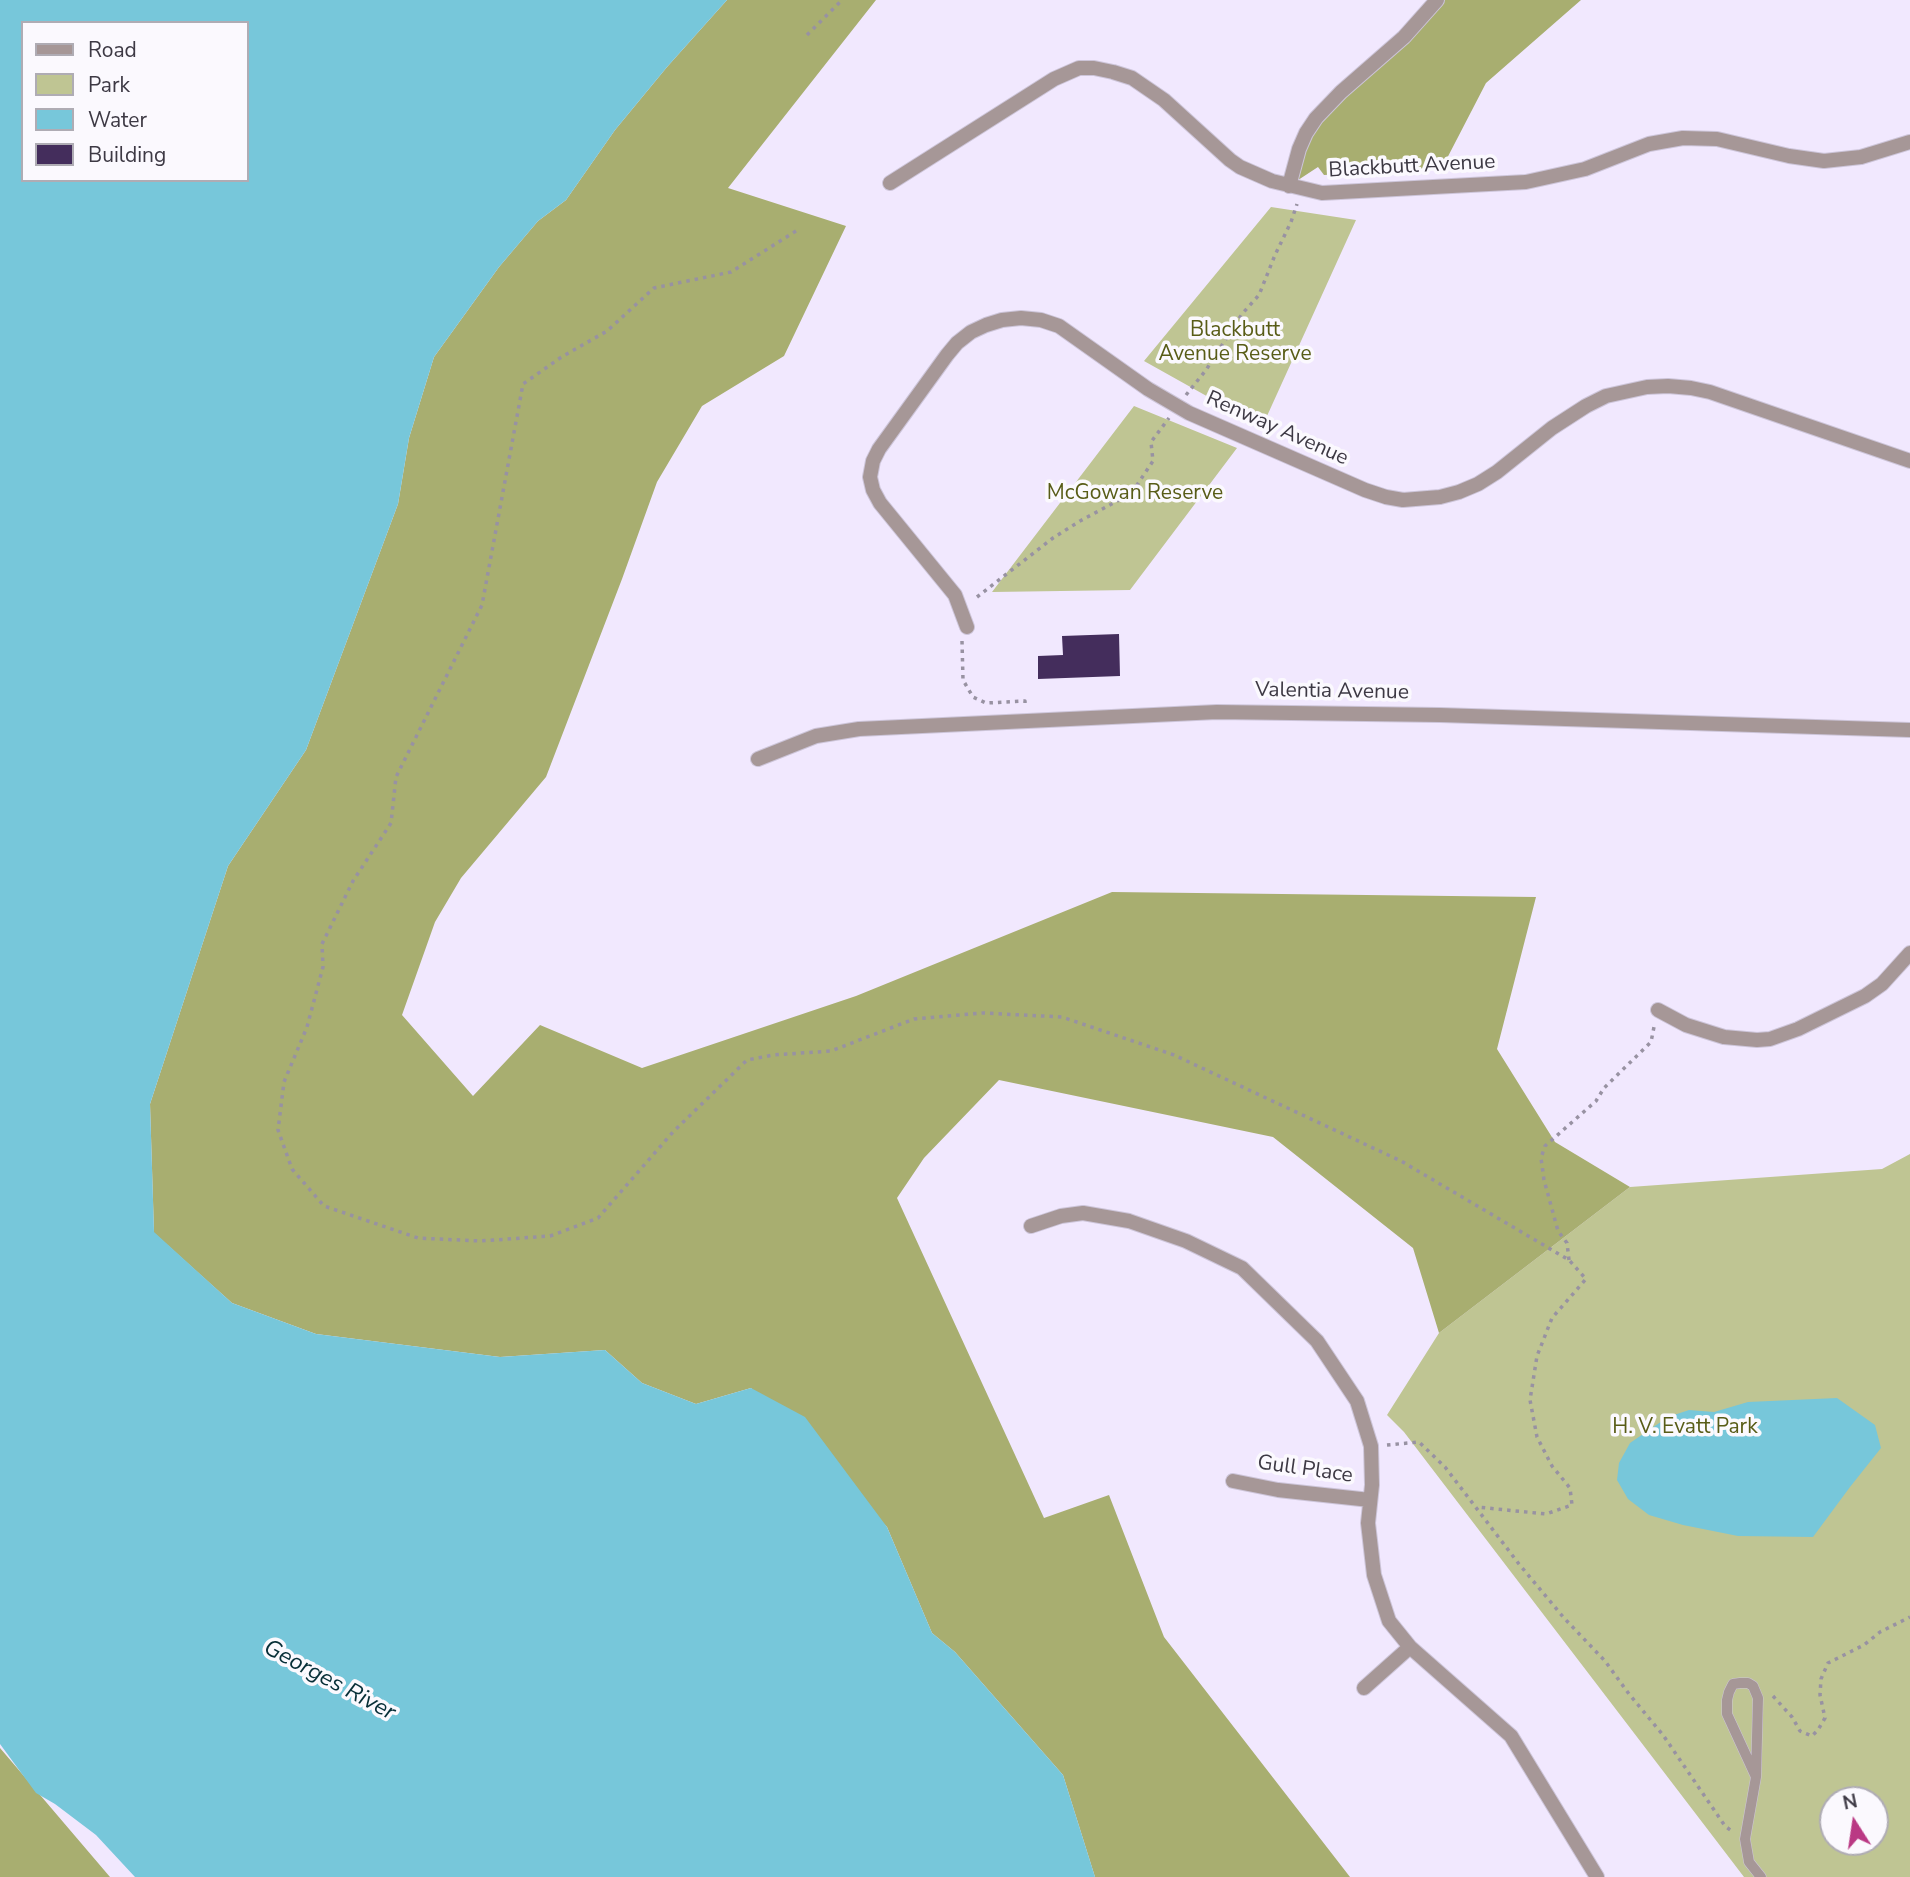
<!DOCTYPE html>
<html>
<head>
<meta charset="utf-8">
<style>
  body { margin:0 }
  #map { position:relative; width:1910px; height:1877px; overflow:hidden; background:#f1e8fe; font-family:"Nunito Sans",sans-serif }
  canvas { display:block }
  .legend { position:absolute; left:21px; top:21px; width:228px; height:161px; box-sizing:border-box; background:#fbf9fe; border:2px solid #afacb4; margin:0; padding:9px 12px; list-style:none; font-size:21px; color:#3d3944 }
  .legend li { display:flex; align-items:center; gap:14px; height:35px }
  .legend b { width:35px; border:2px solid #afacb4 }
  .north { position:absolute; left:1819px; top:1786px; width:70px; height:70px; box-sizing:border-box; background:#fbf9fe; border:2px solid #afacb4; border-radius:50%; rotate:348deg; font-size:19px; font-weight:700; line-height:28px; text-align:center; color:#3d3944 }
  .north::after { content:''; display:block; margin:auto; width:24px; height:32px; background:#ba3984; clip-path:polygon(50% 0,100% 100%,50% 72%,0 100%) }
</style>
</head>
<body>
<div id="map">
<canvas width="1910" height="1877"></canvas>
<ul class="legend">
<li><b style="height:9px;background:#a69797"></b>Road</li>
<li><b style="height:19px;background:#bfc593"></b>Park</li>
<li><b style="height:19px;background:#77c7da"></b>Water</li>
<li><b style="height:19px;background:#442d5c"></b>Building</li>
</ul>
<div class="north">N</div>
</div>
<script>
const ctx = document.querySelector('canvas').getContext('2d');
ctx.lineJoin = 'round';
function paint(path, color) {
  ctx.fillStyle = color;
  ctx.fill(path, 'evenodd');
}
function toPath(rows) {
  const path = new Path2D();
  for (const r of rows) {
    path.moveTo(r[0], r[1]);
    for (let i = 2; i < r.length; i += 2) path.lineTo(r[i], r[i + 1]);
  }
  return path;
}
function stroke(path, color, width, dash) {
  ctx.strokeStyle = color;
  ctx.lineWidth = width;
  ctx.lineCap = dash ? 'butt' : 'round';
  ctx.setLineDash(dash || []);
  ctx.stroke(path);
}
function write(font, color, halo, rows, align = 'center') {
  ctx.font = font + ' "Nunito Sans",sans-serif';
  ctx.lineWidth = 7;
  ctx.setLineDash([]);
  ctx.textBaseline = 'middle';
  ctx.strokeStyle = halo;
  ctx.fillStyle = color;
  for (const [text, x, y, turn = 0] of rows) {
    ctx.save();
    ctx.translate(x, y);
    ctx.rotate((+turn || 0) * Math.PI / 180);
    ctx.textAlign = isNaN(turn) ? turn : align;
    if (halo) ctx.strokeText(text, 0, 0);
    ctx.fillText(text, 0, 0);
    ctx.restore();
  }
}
paint(toPath([
  [1271,207,1356,220,1262,427,1144,361],
  [1134,406,1237,448,1130,590,992,592],
  [1910,1154,1910,1877,1744,1877,1404,1432,1387,1415,1439,1333,1630,1187,1882,1169],
  [1833,1800,1875,1800,1875,1842,1833,1842]
]), '#bfc593');
paint(toPath([
  [727,0,876,0,728,188,846,226,784,356,702,406,657,482,622,579,546,777,461,878,435,922,402,1015,473,1096,540,1025,642,1068,856,996,1112,892,1536,897,1497,1049,1555,1142,1630,1187,1439,1333,1413,1248,1273,1137,999,1080,924,1158,897,1198,1044,1518,1109,1495,1164,1637,1350,1877,1095,1877,1063,1775,955,1652,932,1633,887,1527,751,1388,696,1404,642,1383,605,1350,500,1357,316,1334,232,1303,154,1233,150,1104,228,866,306,750,398,504,409,438,434,357,499,267,538,221,566,200,615,130,667,67],
  [1437,0,1581,0,1486,83,1442,168,1324,175,1318,167,1289,186,1306,133],
  [0,1748,110,1877,0,1877]
]), '#a8ae70');
paint(toPath([
  [0,0,727,0,667,67,615,130,566,200,538,221,499,267,434,357,409,438,398,504,306,750,228,866,150,1104,154,1232,232,1303,316,1334,500,1357,605,1350,642,1383,696,1404,751,1388,805,1417,887,1527,932,1633,955,1652,1063,1775,1095,1877,135,1877,96,1835,55,1804,36,1793,0,1744],
  [23,23,247,23,247,180,23,180],
  [1837,1398,1875,1425,1881,1448,1850,1487,1813,1537,1738,1536,1683,1525,1649,1515,1628,1499,1617,1480,1619,1463,1630,1443,1668,1417,1689,1410,1714,1412,1748,1402]
]), '#77c7da');
paint(toPath([
  [1119,634,1120,676,1038,679,1038,656,1063,655,1062,636]
]), '#442d5c');
const lane = toPath([
  [1756,1777,1727,1714,1727,1700,1729,1692,1733,1684,1740,1683,1748,1683,1753,1686,1758,1698,1756,1777,1745,1839,1749,1862,1761,1877]
]);
const street = toPath([
  [890,183,1054,79,1079,68,1094,68,1113,72,1132,78,1164,100,1230,160,1240,167,1272,181,1322,193,1526,182,1585,169,1649,144,1683,138,1717,139,1789,156,1824,161,1861,157,1910,142],
  [1289,186,1299,149,1306,133,1316,118,1341,92,1404,37,1437,0],
  [967,627,955,595,880,503,873,490,870,477,873,461,879,449,947,355,957,343,971,332,986,325,1002,320,1021,318,1041,320,1059,326,1148,389,1189,413,1365,490,1386,497,1403,500,1440,497,1459,492,1478,484,1497,472,1552,428,1586,406,1606,396,1647,387,1668,386,1691,388,1710,392,1910,461],
  [758,759,816,736,859,729,1217,712,1440,715,1910,730],
  [1658,1010,1686,1025,1724,1037,1757,1040,1770,1039,1798,1029,1865,996,1882,984,1910,953],
  [1031,1226,1061,1216,1083,1213,1129,1221,1186,1241,1242,1268,1317,1341,1357,1401,1371,1446,1372,1485,1368,1523,1374,1575,1389,1621,1410,1647,1511,1736,1597,1877],
  [1233,1481,1278,1490,1370,1500],
  [1364,1688,1410,1647]
]);
stroke(lane, '#cdc5d9', 11);
stroke(street, '#cdc5d9', 16);
stroke(toPath([
  [807,35,842,0],
  [796,231,731,272,654,288,607,331,560,358,523,384,482,605,396,777,391,823,353,881,322,944,323,967,307,1027,284,1082,278,1130,292,1169,324,1206,418,1238,480,1241,550,1236,598,1218,673,1132,747,1060,773,1055,831,1051,914,1019,983,1013,1062,1017,1174,1055,1401,1161,1569,1260,1586,1279,1552,1318,1537,1356,1530,1400,1537,1437,1552,1466,1570,1488,1572,1505,1546,1514,1477,1507],
  [1186,395,1206,370,1242,314,1259,295,1275,255,1291,222,1297,204],
  [977,597,1053,538,1080,521,1121,499,1133,491,1153,461,1151,442,1169,418],
  [962,641,963,680,973,697,986,703,1025,701,1025,705],
  [1569,1260,1567,1243,1558,1231,1544,1180,1541,1158,1545,1146,1596,1101,1604,1088,1651,1042,1654,1027],
  [1387,1445,1419,1442,1445,1467,1519,1564,1564,1618,1605,1661,1629,1694,1663,1735,1725,1826,1733,1832],
  [1773,1696,1792,1717,1800,1731,1812,1736,1818,1730,1825,1718,1820,1695,1821,1679,1828,1663,1864,1645,1880,1632,1910,1617]
]), '#9892a2', 3.5, [3.5, 5]);
stroke(lane, '#a69797', 10);
stroke(street, '#a69797', 14);
write('21px', '#3d3944', '#fbf9fe', [
  ["Blackbutt Avenue",1412,167,-3],
  ["Renway Avenue",1277,429,24],
  ["Valentia Avenue",1332,692,1],
  ["Gull Place",1305,1470,8]
]);
write('21px', '#585c17', '#fbf9fe', [
  ["Blackbutt",1235,331],
  ["Avenue Reserve",1235,355],
  ["McGowan Reserve",1135,494],
  ["H. V. Evatt Park",1685,1428]
]);
write('italic 23px', '#072f38', '#fbf9fe', [
  ["Georges River",329,1681,28]
]);
</script>
</body>
</html>
